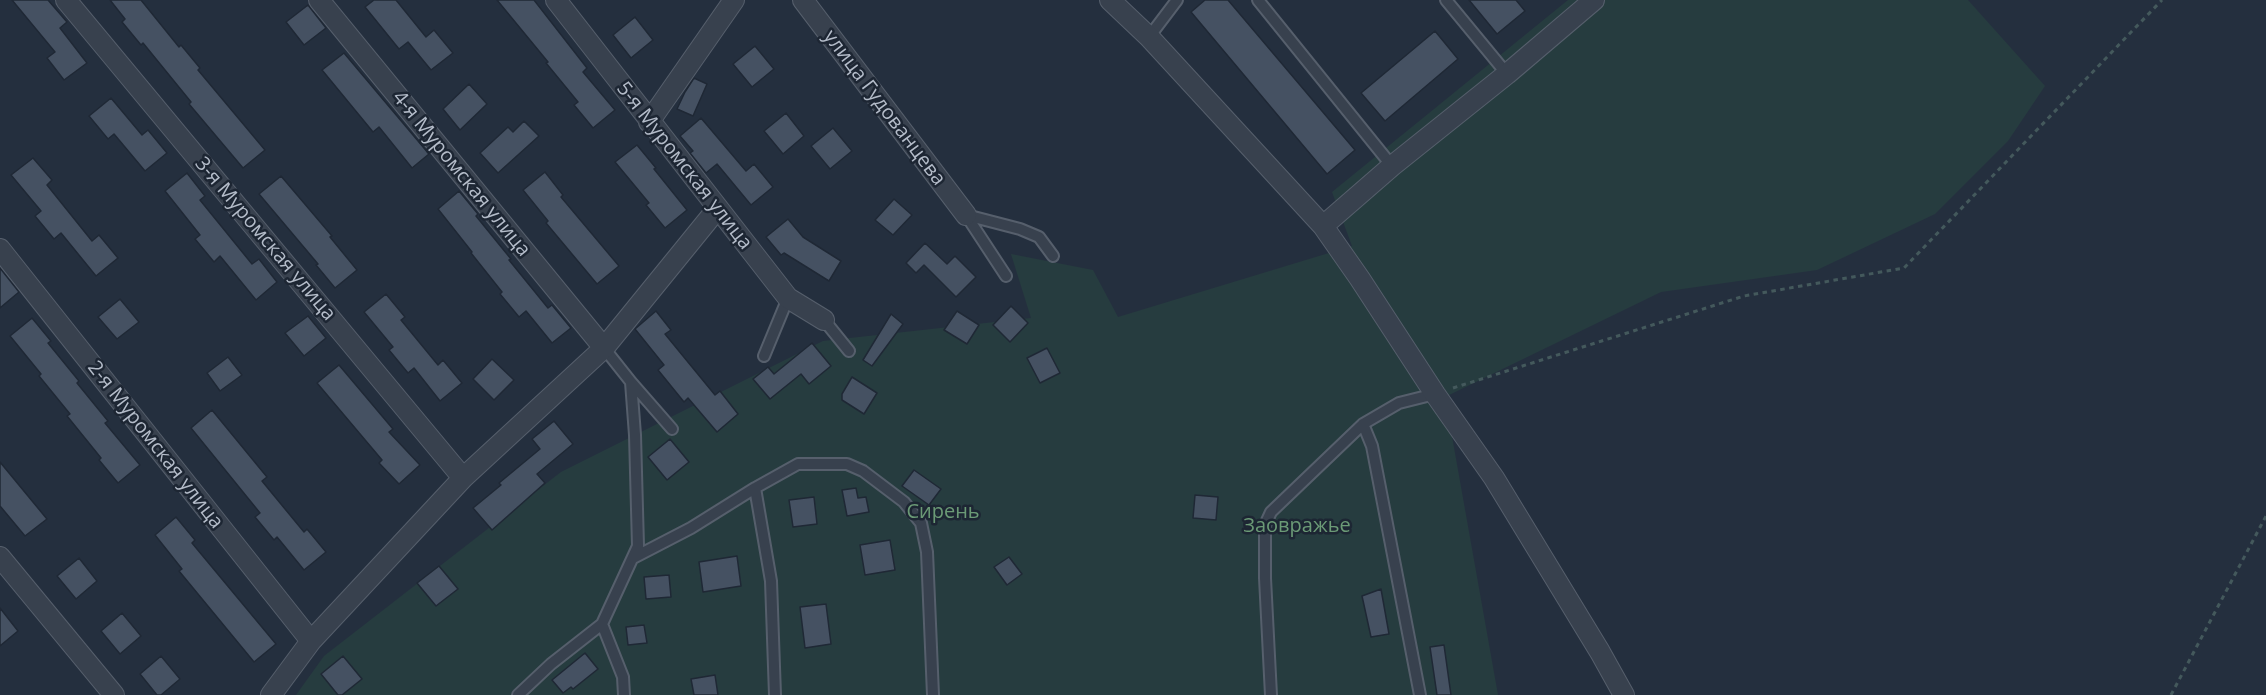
<!DOCTYPE html>
<html>
<head>
<meta charset="utf-8">
<style>
  body { margin:0 }
  canvas { display:block; background:#242f3e }
</style>
</head>
<body>
<canvas width="2266" height="695"></canvas>
<script>
const ctx = document.querySelector('canvas').getContext('2d');
ctx.lineJoin = 'round';
function paint(path, color) {
  ctx.fillStyle = color;
  ctx.fill(path, 'evenodd');
}
function toPath(rows) {
  const path = new Path2D();
  for (const r of rows) {
    path.moveTo(r[0], r[1]);
    for (let i = 2; i < r.length; i += 2) path.lineTo(r[i], r[i + 1]);
  }
  return path;
}
function stroke(path, color, width, dash) {
  ctx.strokeStyle = color;
  ctx.lineWidth = width;
  ctx.lineCap = dash ? 'butt' : 'round';
  ctx.setLineDash(dash || []);
  ctx.stroke(path);
}
function write(font, color, halo, rows, align = 'center') {
  ctx.font = font + ' "Open Sans",sans-serif';
  ctx.lineWidth = 5;
  ctx.setLineDash([]);
  ctx.textBaseline = 'middle';
  ctx.strokeStyle = halo;
  ctx.fillStyle = color;
  for (const [text, x, y, turn = 0] of rows) {
    ctx.save();
    ctx.translate(x, y);
    ctx.rotate((+turn || 0) * Math.PI / 180);
    ctx.textAlign = isNaN(turn) ? turn : align;
    if (halo) ctx.strokeText(text, 0, 0);
    ctx.fillText(text, 0, 0);
    ctx.restore();
  }
}
paint(toPath([
  [1568,0,1968,0,2045,86,2008,141,1935,214,1817,270,1661,292,1445,397,1498,695,296,695,324,656,561,472,823,341,1031,318,1011,254,1093,270,1118,317,1352,246,1332,192]
]), '#263c3f');
const building = toPath([
  [12,0,48,0,67,22,60,28,87,63,64,80,47,58,55,52,12,0],
  [110,0,141,0,179,47,181,45,200,68,198,70,265,150,243,168,189,104,191,102,143,43,141,45,122,22,125,19,110,0],
  [374,0,396,0,426,37,434,30,453,53,431,70,408,42,399,49,365,7,374,0],
  [497,0,534,0,587,68,583,72,615,110,593,128,574,105,578,102,546,63,548,62,497,0],
  [1205,0,1228,0,1355,150,1327,174,1191,12,1205,0],
  [1469,0,1516,0,1525,11,1497,34,1469,0],
  [308,5,326,28,304,45,286,22,308,5],
  [635,17,653,40,631,58,613,35,635,17],
  [1435,31,1458,59,1385,121,1361,93,1435,31],
  [755,46,774,69,752,87,733,64,755,46],
  [344,53,429,154,412,168,379,127,373,132,322,70,344,53],
  [694,78,707,84,693,116,677,109,685,92,694,78],
  [469,84,487,104,460,130,443,109,469,84],
  [111,98,142,135,148,130,167,153,145,171,114,134,108,139,89,116,111,98],
  [786,113,804,136,783,154,764,131,786,113],
  [701,118,746,171,754,164,773,187,751,205,717,164,706,173,690,153,693,151,680,136,701,118],
  [524,121,539,136,498,173,480,153,508,127,513,132,524,121],
  [833,128,852,151,830,169,811,146,833,128],
  [637,145,656,168,654,169,687,210,665,228,646,205,649,203,615,162,637,145],
  [33,158,52,180,47,185,92,241,99,235,118,258,96,276,61,233,54,239,35,216,41,211,11,175,33,158],
  [545,172,563,195,561,197,619,266,597,284,546,223,548,221,523,190,545,172],
  [187,173,205,196,200,200,252,264,259,259,277,282,256,300,220,256,214,262,195,239,200,235,165,191,187,173],
  [281,176,332,236,330,237,357,270,335,288,316,265,318,264,259,194,281,176],
  [459,191,478,214,476,216,511,259,509,260,548,308,552,305,571,328,552,343,526,311,519,317,500,294,502,292,471,253,472,252,438,209,459,191],
  [894,199,912,215,893,235,875,220,894,199],
  [788,219,803,237,841,261,829,281,784,253,781,255,766,237,788,219],
  [925,243,947,264,955,256,976,277,956,297,924,265,916,273,906,263,925,243],
  [0,268,19,292,0,308,0,268],
  [386,294,405,317,401,320,438,365,443,360,462,383,440,401,414,368,408,373,389,350,393,347,364,312,386,294],
  [120,299,139,322,117,339,98,317,120,299],
  [1011,306,1028,323,1010,342,993,325,1011,306],
  [656,311,671,330,665,334,715,395,720,391,738,414,717,432,688,398,684,402,658,370,664,365,635,329,656,311],
  [957,311,979,325,967,344,944,330,957,311],
  [891,314,903,324,872,366,863,360,891,314],
  [308,316,326,338,304,356,285,333,308,316],
  [32,318,51,341,48,343,79,381,77,383,108,421,105,423,140,465,118,483,99,460,101,458,67,416,70,414,39,376,41,374,10,336,32,318],
  [812,343,831,366,809,384,801,374,770,399,753,379,768,367,774,374,812,343],
  [1047,348,1060,373,1040,383,1027,358,1047,348],
  [228,357,242,375,220,391,207,373,228,357],
  [492,359,514,380,494,400,473,379,492,359],
  [339,365,393,429,389,432,420,465,399,484,379,463,382,460,317,383,339,365],
  [852,377,877,393,864,414,842,400,842,394,852,377],
  [212,410,267,477,262,481,304,532,307,529,326,552,304,570,277,537,274,540,255,517,260,513,191,428,212,410],
  [554,421,573,444,537,474,545,483,492,530,473,508,501,485,499,483,540,449,532,439,554,421],
  [670,439,689,462,667,480,648,457,670,439],
  [0,462,47,519,25,536,0,506,0,462],
  [914,470,941,489,929,505,902,486,914,470],
  [856,488,858,498,866,497,869,512,847,516,842,490,856,488],
  [1195,495,1218,497,1216,520,1193,518,1195,495],
  [814,497,817,524,793,527,789,500,814,497],
  [176,517,195,540,192,543,276,644,254,662,179,571,182,569,155,535,176,517],
  [890,540,895,570,865,575,860,545,890,540],
  [737,556,741,586,703,592,699,562,737,556],
  [1009,557,1022,574,1007,585,994,567,1009,557],
  [79,558,97,581,76,599,57,576,79,558],
  [439,566,458,589,436,606,417,583,439,566],
  [669,575,671,597,646,599,644,577,669,575],
  [1381,589,1389,634,1371,637,1362,596,1381,589],
  [826,604,831,644,805,648,800,607,826,604],
  [0,608,18,631,0,646,0,608],
  [122,613,141,636,120,654,101,631,122,613],
  [644,625,647,643,628,645,626,627,644,625],
  [1444,645,1451,695,1437,695,1430,647,1444,645],
  [585,653,598,669,573,689,571,687,563,693,552,680,585,653],
  [161,656,180,679,161,695,157,695,140,674,161,656],
  [343,656,362,679,342,695,338,695,321,674,343,656],
  [715,675,718,695,694,695,691,679,715,675]
]);
paint(building, '#455162');
stroke(building, '#1f2835', 1.5);
const lane = toPath([
  [1258,0,1392,166],
  [1446,0,1507,74],
  [1149,37,1177,0],
  [966,215,1020,229,1039,237,1053,256],
  [966,215,1006,276],
  [824,320,849,351],
  [604,348,631,382,635,435,638,546,602,624,623,677,624,695],
  [764,356,788,298],
  [631,382,672,429],
  [1363,424,1372,446,1420,695],
  [755,488,771,581,775,695],
  [635,557,691,528,755,488,798,464,847,464,863,471,904,502,921,523,927,552,933,695],
  [518,695,551,664,602,624],
  [1271,695,1265,578,1265,525,1271,512,1363,424,1399,403,1435,394]
]);
const street = toPath([
  [66,0,463,478],
  [319,0,604,348],
  [556,0,788,298,824,320],
  [803,0,966,215],
  [1110,0,1149,37,1323,226,1360,279,1435,394,1494,478,1600,652,1624,695],
  [649,122,734,0],
  [1323,226,1392,166,1507,74,1594,0],
  [0,249,311,641],
  [0,557,114,695],
  [271,695,311,641,463,478,604,348,717,209]
]);
stroke(lane, '#565f6c', 14);
stroke(street, '#565f6c', 22);
stroke(toPath([
  [1453,388,1744,296,1904,268,2162,0],
  [2171,695,2266,516]
]), '#44595c', 3, [4.5, 4.5]);
stroke(lane, '#38414e', 10);
stroke(street, '#38414e', 20);
write('20px', '#b4bcc9', '#1d2633', [
  ["улица Гудованцева",884,108,53],
  ["5-я Муромская улица",684,166,52],
  ["4-я Муромская улица",461,174,51],
  ["3-я Муромская улица",265,239,50],
  ["2-я Муромская улица",155,445,52]
]);
write('20px', '#6b9a76', '#1d2633', [
  ["Сирень",943,512],
  ["Заовражье",1297,526]
]);
</script>
</body>
</html>
